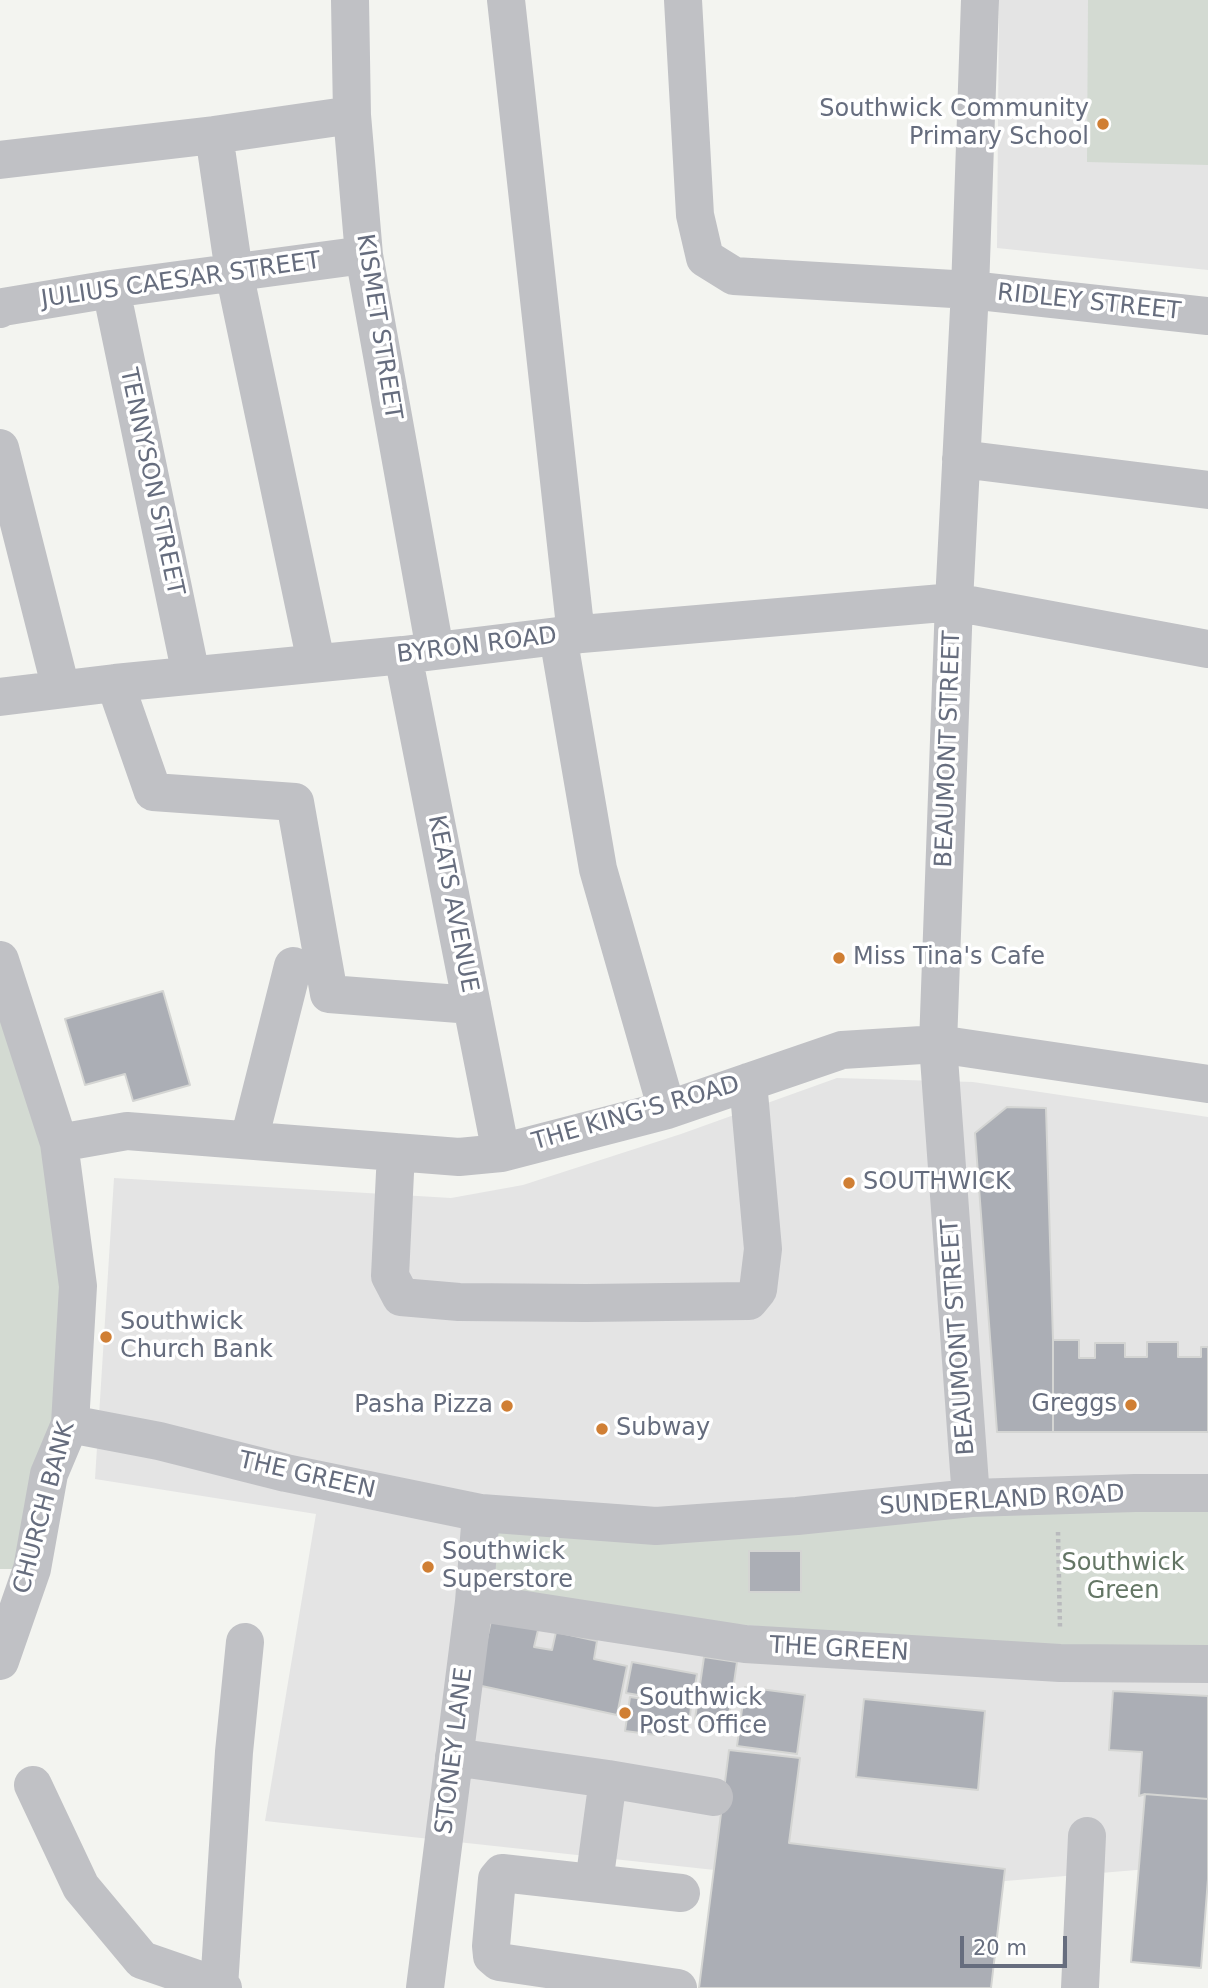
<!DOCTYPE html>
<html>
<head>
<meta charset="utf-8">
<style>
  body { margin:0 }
  #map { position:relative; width:1208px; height:1988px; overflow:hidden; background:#f3f4f0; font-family:"DejaVu Sans",sans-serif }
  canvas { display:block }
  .scale { position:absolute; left:960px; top:1936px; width:107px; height:32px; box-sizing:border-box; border:4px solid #666d7e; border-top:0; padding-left:9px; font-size:21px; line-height:24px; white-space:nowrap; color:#666d7e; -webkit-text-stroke:5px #fff; paint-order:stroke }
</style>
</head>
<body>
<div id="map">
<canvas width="1208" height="1988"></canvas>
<div class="scale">20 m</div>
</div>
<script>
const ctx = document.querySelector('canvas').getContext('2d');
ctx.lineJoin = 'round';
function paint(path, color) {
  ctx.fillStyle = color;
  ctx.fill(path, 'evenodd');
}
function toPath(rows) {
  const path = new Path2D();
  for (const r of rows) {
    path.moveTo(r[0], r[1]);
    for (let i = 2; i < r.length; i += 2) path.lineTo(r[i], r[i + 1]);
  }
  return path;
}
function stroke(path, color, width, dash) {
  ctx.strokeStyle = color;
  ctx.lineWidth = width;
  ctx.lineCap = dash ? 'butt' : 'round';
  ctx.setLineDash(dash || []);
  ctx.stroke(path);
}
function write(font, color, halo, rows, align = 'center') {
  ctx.font = font + ' "DejaVu Sans",sans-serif';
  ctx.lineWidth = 7;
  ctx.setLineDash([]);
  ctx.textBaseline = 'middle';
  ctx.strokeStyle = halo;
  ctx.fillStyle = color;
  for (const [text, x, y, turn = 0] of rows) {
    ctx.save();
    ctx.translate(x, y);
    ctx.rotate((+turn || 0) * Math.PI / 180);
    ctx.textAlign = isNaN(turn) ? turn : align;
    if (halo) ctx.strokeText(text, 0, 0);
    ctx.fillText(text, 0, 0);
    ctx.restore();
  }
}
paint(toPath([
  [999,0,1208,0,1208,270,997,248],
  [837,1078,973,1082,1208,1117,1208,1864,898,1890,265,1821,316,1514,95,1479,114,1178,451,1198,523,1185,681,1134]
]), '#e4e4e4');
paint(toPath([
  [1088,0,1208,0,1208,165,1087,162],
  [0,1006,59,1143,70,1424,32,1569,0,1569],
  [1208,1493,1208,1664,474,1602,481,1513]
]), '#d3dad2');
const building = toPath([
  [163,991,190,1085,133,1101,125,1074,85,1085,65,1019,163,991],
  [1007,1107,1046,1108,1053,1340,1053,1432,997,1432,975,1133,1007,1107],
  [1053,1340,1079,1340,1079,1358,1095,1358,1095,1343,1125,1343,1125,1357,1147,1357,1147,1342,1178,1342,1178,1357,1201,1357,1201,1347,1208,1347,1208,1432,1053,1432,1053,1340],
  [749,1551,801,1551,801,1592,749,1592,749,1551],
  [492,1616,539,1626,534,1647,552,1650,556,1632,597,1641,594,1659,627,1666,617,1715,477,1685,492,1616],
  [704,1657,737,1662,728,1724,695,1719,704,1657],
  [632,1662,697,1674,692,1704,626,1693,632,1662],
  [745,1687,805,1695,797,1754,737,1746,745,1687],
  [1113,1691,1208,1696,1208,1799,1145,1794,1139,1796,1142,1752,1109,1750,1113,1691],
  [630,1697,691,1706,690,1716,679,1715,677,1734,664,1732,664,1736,625,1731,630,1697],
  [864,1699,985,1711,978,1790,856,1777,864,1699],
  [729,1750,800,1758,789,1843,1005,1869,991,1988,699,1988,729,1750],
  [1145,1794,1208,1799,1208,1879,1201,1968,1131,1962,1145,1794]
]);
paint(building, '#abaeb5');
stroke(building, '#d4d5d3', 2);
stroke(toPath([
  [1058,1532,1060,1628]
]), '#b9babd', 4.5, [3.5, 3.5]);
stroke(toPath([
  [350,0,352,115,364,255,435,650],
  [506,0,576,635],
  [683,0,695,215,705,258,734,276,970,290,1208,316],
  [214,135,234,272,316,662],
  [0,160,214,135,352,115],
  [111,289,191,675],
  [0,309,3,307,111,289,364,255],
  [0,448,61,689],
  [961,459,1208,490],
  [558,636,598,869,667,1110],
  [403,655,501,1153],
  [115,683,153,792,295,802,329,994,472,1005],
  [0,697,115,683,403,655,558,636,954,602,1208,649],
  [0,960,59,1143,78,1286,70,1424,49,1474,32,1569,0,1661],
  [249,1140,293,966],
  [59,1143,127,1131,459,1157,501,1153,667,1110,842,1050,938,1044,1208,1084],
  [396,1152,390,1276,401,1297,459,1302,586,1303,749,1301,758,1290,763,1249,748,1082],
  [70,1424,159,1441,286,1473,481,1513,656,1526,797,1516,971,1498,1135,1493,1208,1493],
  [971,1498,938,1044,954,602,970,290,980,0],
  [474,1602,745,1644,1060,1663,1208,1664],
  [454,1757,608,1779],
  [33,1785,81,1887,142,1960,223,1988],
  [594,1883,608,1779,714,1797],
  [219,1987,234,1752,245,1642],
  [425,1988,474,1602,481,1513],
  [678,1988,499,1962,492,1956,491,1946,497,1879,502,1873,681,1893],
  [1080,1988,1087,1836]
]), '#c0c1c5', 38);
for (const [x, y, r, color] of [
  [1103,124,7,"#d07f34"],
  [839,958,7,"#d07f34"],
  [849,1183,7,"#d07f34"],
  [106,1337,7,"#d07f34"],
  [1131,1405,7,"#d07f34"],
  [507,1406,7,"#d07f34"],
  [602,1429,7,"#d07f34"],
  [428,1567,7,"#d07f34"],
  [625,1713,7,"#d07f34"]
]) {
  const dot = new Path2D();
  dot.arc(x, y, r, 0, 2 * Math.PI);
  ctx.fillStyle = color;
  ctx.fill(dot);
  stroke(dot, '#fff', 2.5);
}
write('24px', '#666d7e', '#fff', [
  ["Southwick Community",1089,110,"right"],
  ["Primary School",1089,138,"right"],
  ["Miss Tina's Cafe",853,958],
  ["SOUTHWICK",863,1183],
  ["Southwick",120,1323],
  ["Church Bank",120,1351],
  ["Greggs",1117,1405,"right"],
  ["Pasha Pizza",493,1406,"right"],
  ["Subway",616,1429],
  ["Southwick",442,1553],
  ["Superstore",442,1581],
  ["Southwick",639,1699],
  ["Post Office",639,1727]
], 'left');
write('24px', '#666d7e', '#fff', [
  ["JULIUS CAESAR STREET",181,281,-8],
  ["RIDLEY STREET",1089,303,6],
  ["KISMET STREET",378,327,81],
  ["TENNYSON STREET",151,482,78],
  ["BYRON ROAD",477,646,-7],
  ["BEAUMONT STREET",949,749,-88],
  ["KEATS AVENUE",452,904,79],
  ["THE KING'S ROAD",636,1114,-16],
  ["BEAUMONT STREET",959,1337,-94],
  ["THE GREEN",307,1476,13],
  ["SUNDERLAND ROAD",1002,1501,-3],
  ["CHURCH BANK",45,1508,-75],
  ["THE GREEN",839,1650,3],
  ["STONEY LANE",455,1751,-83]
]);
write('24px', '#647665', '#fff', [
  ["Southwick",1123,1564],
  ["Green",1123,1592]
]);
</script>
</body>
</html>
